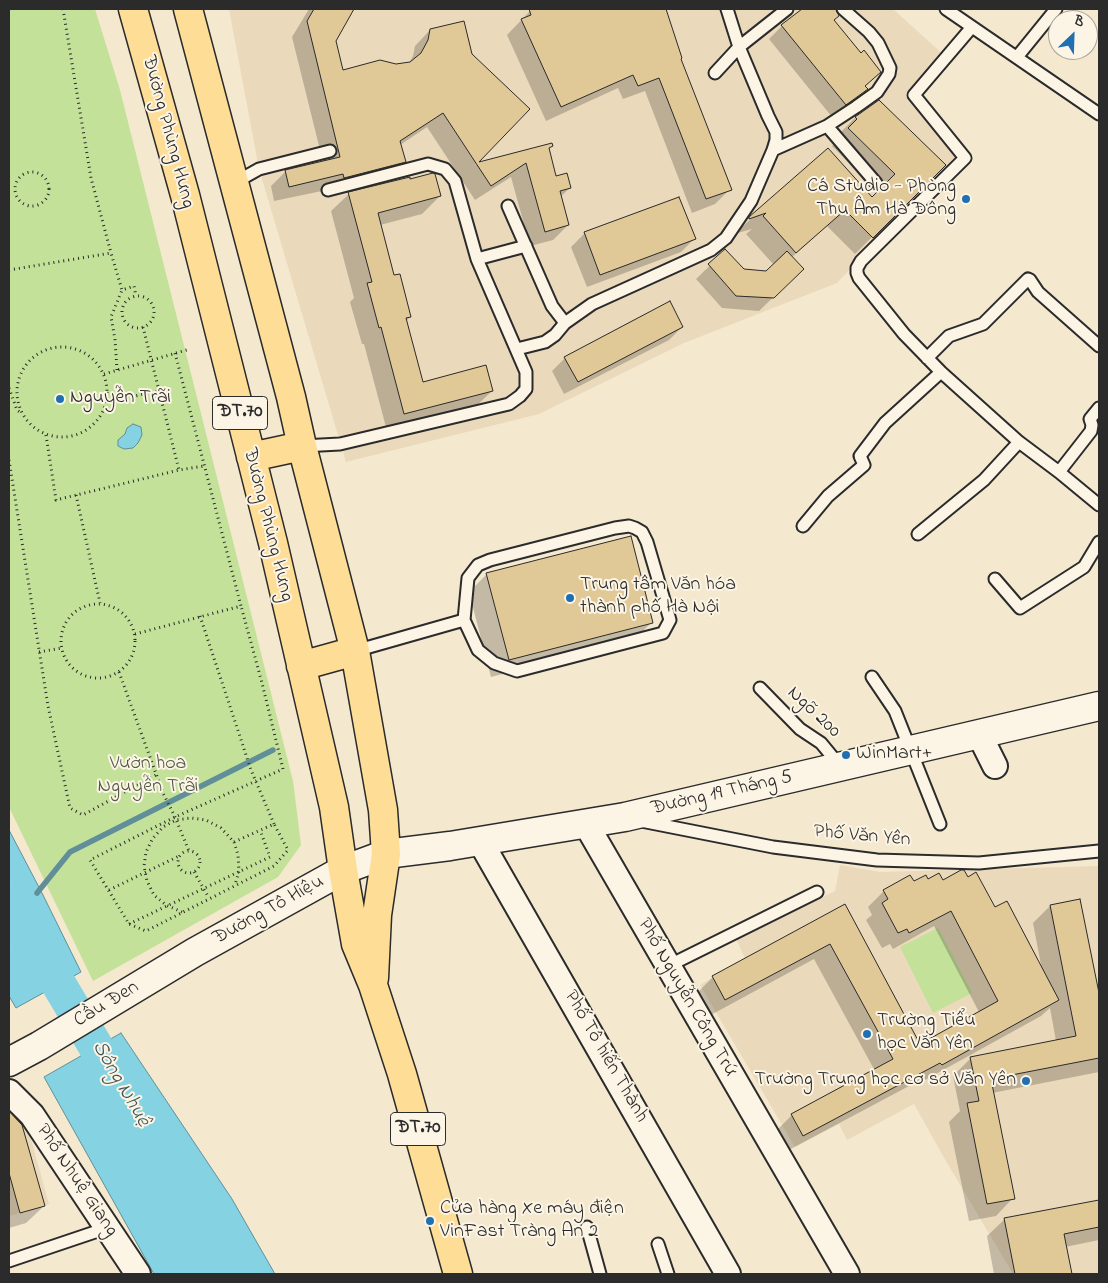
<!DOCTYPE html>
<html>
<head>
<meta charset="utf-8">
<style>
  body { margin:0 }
  #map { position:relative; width:1108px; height:1283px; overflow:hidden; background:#f4e8ce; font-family:"Indie Flower",sans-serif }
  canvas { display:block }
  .frame { position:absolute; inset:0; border:10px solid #2b2b2b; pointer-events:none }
  .north { position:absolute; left:1048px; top:10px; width:50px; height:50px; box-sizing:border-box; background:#fcf5e5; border:1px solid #a8a49b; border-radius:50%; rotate:24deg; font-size:14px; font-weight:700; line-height:20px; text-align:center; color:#2b2b2b }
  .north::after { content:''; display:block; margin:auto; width:18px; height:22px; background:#1f6fb2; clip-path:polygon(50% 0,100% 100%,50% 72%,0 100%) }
</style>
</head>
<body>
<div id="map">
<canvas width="1108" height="1283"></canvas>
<div class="frame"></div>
<div class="north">B</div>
</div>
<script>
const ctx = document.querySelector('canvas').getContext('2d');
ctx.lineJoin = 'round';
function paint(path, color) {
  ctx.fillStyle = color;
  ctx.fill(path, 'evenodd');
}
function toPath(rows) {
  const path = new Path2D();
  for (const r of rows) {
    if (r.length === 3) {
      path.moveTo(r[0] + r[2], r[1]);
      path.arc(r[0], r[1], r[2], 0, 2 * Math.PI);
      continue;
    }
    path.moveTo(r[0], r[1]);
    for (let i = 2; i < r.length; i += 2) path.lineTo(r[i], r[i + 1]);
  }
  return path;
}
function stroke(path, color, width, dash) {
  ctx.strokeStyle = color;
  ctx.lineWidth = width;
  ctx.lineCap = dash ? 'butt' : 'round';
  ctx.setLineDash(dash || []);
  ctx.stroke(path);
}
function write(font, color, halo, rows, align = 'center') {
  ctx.font = font + ' "Indie Flower",sans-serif';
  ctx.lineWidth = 4;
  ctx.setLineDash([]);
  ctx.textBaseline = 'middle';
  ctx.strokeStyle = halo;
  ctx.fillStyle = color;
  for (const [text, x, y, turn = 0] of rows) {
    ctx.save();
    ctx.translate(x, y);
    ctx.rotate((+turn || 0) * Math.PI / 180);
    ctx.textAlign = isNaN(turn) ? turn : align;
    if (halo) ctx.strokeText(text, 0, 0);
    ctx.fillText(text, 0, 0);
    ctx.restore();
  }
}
paint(toPath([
  [229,9,893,9,945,56,906,96,956,156,837,283,684,343,539,414,346,462,259,169],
  [840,865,880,872,1099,866,1099,1274,1013,1274,943,1156,914,1104,847,1140,839,1124,795,1147,700,985,745,959,736,938,835,891],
  [19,1114,26,1121,49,1204,9,1216,9,1117]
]), '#eadabb');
paint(toPath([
  [9,9,95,9,120,90,293,781,301,845,278,877,93,981,9,807],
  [938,928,972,993,933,1013,900,947]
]), '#c3e199');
const water = toPath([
  [133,424,141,427,142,435,138,443,133,448,124,449,118,446,118,440,125,434,127,428,133,424],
  [9,830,42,893,81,972,16,1008,9,996,9,830],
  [121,1033,232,1199,275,1274,154,1274,44,1077,121,1033]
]);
paint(water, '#84d2e2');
stroke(water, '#608f99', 1);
paint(toPath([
  [309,9,353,9,334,41,342,71,409,63,413,56,415,46,430,30,471,55,528,109,475,165,551,144,548,149,555,177,570,188,560,197,568,225,553,240,530,246,511,177,475,200,427,127,400,145,404,162,389,177,274,201,271,186,286,171,323,162,292,37],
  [534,9,665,9,681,58,680,59,730,189,715,204,692,213,645,91,623,99,618,88,546,121,507,35,530,11],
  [804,9,831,9,837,16,833,20,860,55,880,72,864,87,866,89,853,102,832,117,769,39,782,26],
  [856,117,944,165,855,254,827,226,791,258,789,282,759,311,722,308,696,279,725,251,743,271,766,272,774,265,746,234,752,229,734,234,828,150,872,199,878,192,832,146,840,138,838,135],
  [409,180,440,196,422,214,380,225,393,277,410,317,406,321,422,383,492,391,474,408,387,431,364,344,362,344,350,302,354,298,331,211,349,194],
  [585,233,694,239,681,252,587,287,571,247],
  [682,327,669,340,564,394,552,371,565,358],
  [487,574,652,622,634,640,491,677,469,592],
  [967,878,995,909,1042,970,1033,923,1050,906,1079,900,1099,999,1099,1072,992,1093,1013,1198,996,1216,969,1221,949,1122,960,1111,953,1076,971,1058,1056,1041,1050,1008,1041,1016,925,1080,924,1078,787,1151,776,1131,792,1115,875,1071,814,959,709,1016,697,993,713,977,845,906,920,1046,979,1012,934,926,893,949,890,944,882,948,866,920,872,915,868,907,884,891,927,880,942,882],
  [17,1121,44,1206,26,1223,9,1228,9,1124],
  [1099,1201,1099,1240,1065,1247,1070,1274,994,1274,987,1236,1005,1219]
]), '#0003');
stroke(toPath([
  [37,893,70,852,273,750]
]), '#608f99', 5.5);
stroke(toPath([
  [9,897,20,919,121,1089]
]), '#84d2e2', 35);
const building = toPath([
  [314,9,354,9,336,41,343,70,380,60,396,64,410,62,421,53,428,40,430,29,464,21,472,54,530,109,479,162,552,143,553,146,549,148,556,176,567,173,571,188,560,191,569,225,545,232,526,163,491,186,443,113,400,141,406,162,344,178,343,174,289,187,285,170,340,157,307,21,314,9],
  [529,9,666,9,682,58,681,59,732,190,706,199,659,78,638,86,633,75,561,107,521,19,531,15,529,9],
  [802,9,836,9,839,16,834,20,861,53,864,50,881,72,865,86,868,89,846,105,781,25,802,9],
  [879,100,946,165,873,238,845,210,796,253,763,216,766,213,749,219,749,217,828,148,872,197,895,174,848,128,857,119,855,117,879,100],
  [433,173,435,174,441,196,378,213,394,275,400,274,411,317,406,318,423,382,486,365,493,391,404,414,381,327,379,328,367,283,372,282,348,192,410,177,410,179,433,173],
  [679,197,696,239,600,275,584,232,679,197],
  [725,249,744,269,766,271,787,251,804,269,774,298,736,296,708,264,725,249],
  [670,301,683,327,578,382,564,357,670,301],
  [631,536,653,623,509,660,486,573,631,536],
  [961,870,964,870,968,877,976,872,995,907,1007,901,1059,1000,942,1065,940,1063,803,1136,791,1114,893,1059,830,944,725,1000,712,976,845,904,920,1044,998,1001,951,911,909,933,907,929,898,933,882,903,888,899,883,890,910,875,914,881,926,875,928,879,939,873,943,880,961,870],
  [1080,899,1099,993,1099,1058,991,1079,1015,1199,987,1204,967,1103,979,1101,970,1057,1076,1036,1050,905,1080,899],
  [9,1111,22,1125,45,1206,20,1213,9,1173,9,1111],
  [1099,1200,1099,1227,1064,1234,1072,1274,1015,1274,1004,1218,1099,1200]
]);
paint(building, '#e1c897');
stroke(building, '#2b2b2b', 1);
const service = toPath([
  [946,9,1099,114],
  [972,27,914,95,965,158,861,261,857,268,857,273,859,278,904,334,941,372,1019,442,1059,472,1099,505],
  [1017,57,1056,9],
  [715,73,739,47,787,9],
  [827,126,876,183],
  [773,150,827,126,856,107,877,92,889,74,890,68,878,43,869,32,843,9],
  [234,183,259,169,330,151],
  [328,190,428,164,445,169,455,181,477,259,526,246],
  [508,206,552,306,565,323,592,304,711,250,726,238,751,201,773,150,776,140,776,132,768,116,739,47,727,9],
  [517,349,545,342,555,335,565,323],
  [927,358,949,336,983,324,1028,279,1030,280,1038,292,1099,346],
  [302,446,340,444,509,404,520,396,526,389,526,372,477,259],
  [1059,472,1091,431,1092,425,1090,419,1099,408],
  [803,526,828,496,864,465,860,456,885,423,941,372],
  [918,534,984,480,1019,442],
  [995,579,1020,608,1084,567,1099,542],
  [355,651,464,620,468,578,478,565,490,560,615,528,629,526,635,528,642,532,647,542,670,620,663,633,517,671,494,663,478,650,464,620],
  [872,677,895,711,940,824],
  [760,688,800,729,821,743,840,766],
  [641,821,773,847,877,860,979,863,1099,851],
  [668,966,817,892],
  [587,1227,600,1274],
  [658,1244,668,1274],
  [9,1261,107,1228]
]);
const minor = toPath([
  [979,734,995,766],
  [586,824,847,1274],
  [480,841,728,1274],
  [9,1092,32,1115,138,1274]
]);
const tertiary = toPath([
  [9,1062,39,1046,195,952,343,870,386,854,450,846,625,817,1099,706]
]);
const primary = toPath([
  [133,9,185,195,273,543,334,807,343,870,356,944,373,985,402,1074,458,1274],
  [188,9,291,397,302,446,355,651,383,810,386,854,377,915,374,978],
  [251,457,302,446],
  [301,666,355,651]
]);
stroke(service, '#2b2b2b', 15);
stroke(minor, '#2b2b2b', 28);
stroke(tertiary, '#2b2b2b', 31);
stroke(primary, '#2b2b2b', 31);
stroke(toPath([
  [63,9,91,178,111,253],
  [32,189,17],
  [9,270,111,253,122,290,134,286,136,296],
  [138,312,16],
  [143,327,179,470],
  [62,392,45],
  [117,370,115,339,111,317,122,290],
  [104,374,190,349],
  [9,388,17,410,22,414],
  [107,402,158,391],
  [46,435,56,500,179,470,204,466],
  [9,460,48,706,70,808,83,815,156,775],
  [76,495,100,603],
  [98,641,37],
  [200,616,251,770,274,824],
  [135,634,241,606,175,353],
  [39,652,62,648],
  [119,672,163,793,175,817,189,851],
  [234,842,274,824,288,850,274,866,146,931,129,924,90,860,175,817,283,769,262,683,241,606],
  [189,862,11],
  [194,872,209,898],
  [109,890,179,856],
  [182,912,166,905,154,895,147,881,144,866,146,852,153,838,163,827,176,820,191,818,206,820,221,828,234,842,238,855,239,871,235,885],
  [129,924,270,857,260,830]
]), '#2b2b2b', 3, [1, 4]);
stroke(service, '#fcf5e5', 11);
stroke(minor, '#fcf5e5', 24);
stroke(tertiary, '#fcf5e5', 28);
stroke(primary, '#fedd96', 28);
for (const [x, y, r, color] of [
  [966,199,5,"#1f6fb2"],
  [60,399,5,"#1f6fb2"],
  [570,598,5,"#1f6fb2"],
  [846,755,5,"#1f6fb2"],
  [867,1034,5,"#1f6fb2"],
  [1026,1081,5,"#1f6fb2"],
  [430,1221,5,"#1f6fb2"]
]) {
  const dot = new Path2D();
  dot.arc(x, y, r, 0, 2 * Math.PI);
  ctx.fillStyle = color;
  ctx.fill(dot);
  stroke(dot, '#fcf5e5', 2);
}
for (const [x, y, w] of [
  [240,413,55],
  [418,1129,55]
]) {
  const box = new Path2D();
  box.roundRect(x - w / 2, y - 16.5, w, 33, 4);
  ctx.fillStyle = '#fcf5e5';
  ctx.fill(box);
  stroke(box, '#2b2b2b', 1);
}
write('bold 19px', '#2b2b2b', null, [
  ["ĐT.70",240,413],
  ["ĐT.70",418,1129]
]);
write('20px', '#2b2b2b', '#fcf5e5', [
  ["Đường Phùng Hưng",167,132,75],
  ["Đường Phùng Hưng",267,525,76],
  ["Ngõ 200",813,713,43],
  ["Đường 19 Tháng 5",722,794,-13],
  ["Phố Văn Yên",862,837,5],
  ["Đường Tô Hiệu",269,911,-29],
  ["Phố Nguyễn Công Trứ",686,998,60],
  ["Cầu Đen",107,1005,-31],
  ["Phố Tô hiến Thành",605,1057,60],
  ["Phố Nhuệ Giang",76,1181,56]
]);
write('20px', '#2b2b2b', '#fcf5e5', [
  ["Cá Studio - Phòng",956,188,"right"],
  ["Thu Âm Hà Đông",956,211,"right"],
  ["Nguyễn Trãi",70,399],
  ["Trung tâm Văn hóa",580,586],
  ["thành phố Hà Nội",580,609],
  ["WinMart+",856,755],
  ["Trường Tiểu",877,1022],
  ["học Văn Yên",877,1045],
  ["Trường Trung học cơ sở Văn Yên",1016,1081,"right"],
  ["Cửa hàng Xe máy điện",440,1210],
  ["VinFast Tràng An 2",440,1233]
], 'left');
write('20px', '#515846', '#fcf5e5', [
  ["Vườn hoa",148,765],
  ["Nguyễn Trãi",148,788]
]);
write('italic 21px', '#415559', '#fcf5e5', [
  ["Sông Nhuệ",120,1085,60]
]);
</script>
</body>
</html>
